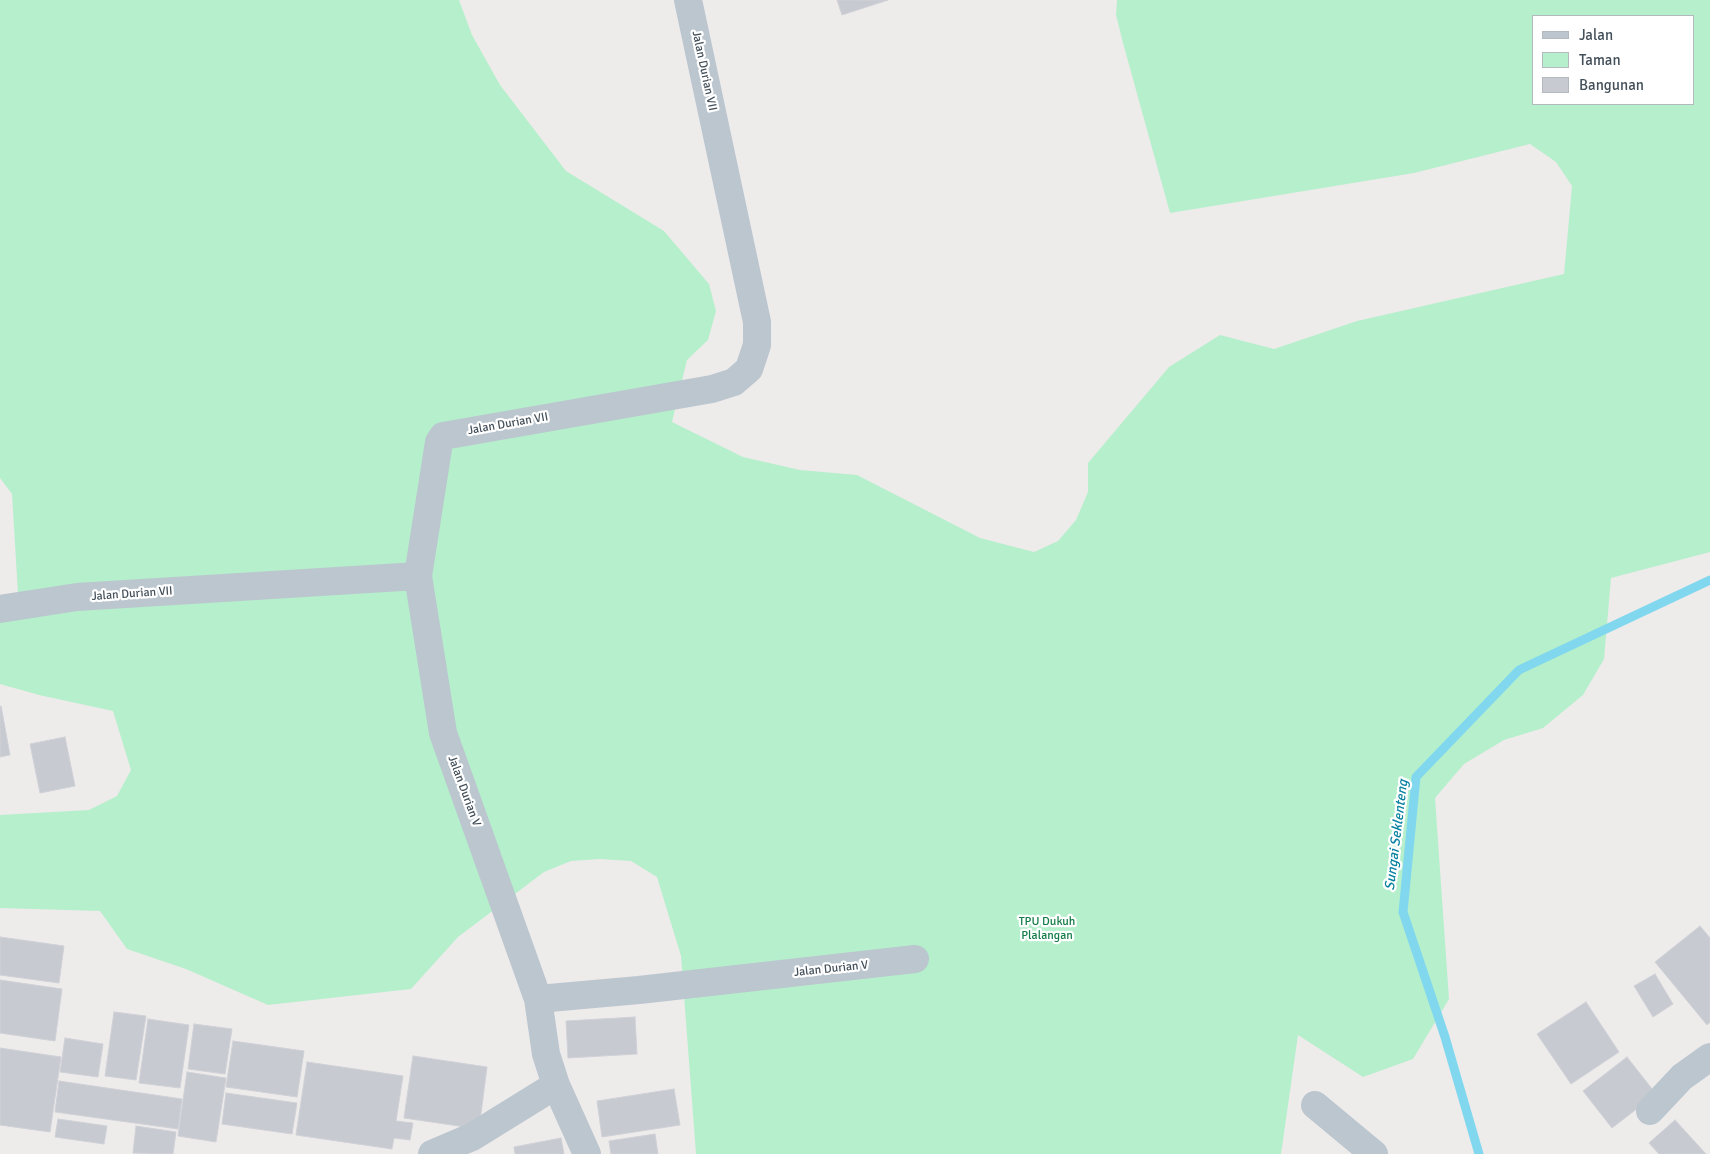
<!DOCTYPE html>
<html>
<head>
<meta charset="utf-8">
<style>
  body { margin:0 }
  #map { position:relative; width:1710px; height:1154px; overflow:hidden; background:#eeebeb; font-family:Signika,sans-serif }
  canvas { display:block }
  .legend { position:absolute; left:1532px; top:15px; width:162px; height:90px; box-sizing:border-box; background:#fff; border:1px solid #b4b9bd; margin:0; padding:6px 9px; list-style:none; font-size:15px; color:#434f59 }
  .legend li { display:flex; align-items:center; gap:10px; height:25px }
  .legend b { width:25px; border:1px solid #b4b9bd }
</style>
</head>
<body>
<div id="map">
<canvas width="1710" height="1154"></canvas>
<ul class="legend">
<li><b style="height:6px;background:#bbc6cf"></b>Jalan</li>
<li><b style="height:14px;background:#b6efcc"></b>Taman</li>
<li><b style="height:14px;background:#c8cad1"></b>Bangunan</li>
</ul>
</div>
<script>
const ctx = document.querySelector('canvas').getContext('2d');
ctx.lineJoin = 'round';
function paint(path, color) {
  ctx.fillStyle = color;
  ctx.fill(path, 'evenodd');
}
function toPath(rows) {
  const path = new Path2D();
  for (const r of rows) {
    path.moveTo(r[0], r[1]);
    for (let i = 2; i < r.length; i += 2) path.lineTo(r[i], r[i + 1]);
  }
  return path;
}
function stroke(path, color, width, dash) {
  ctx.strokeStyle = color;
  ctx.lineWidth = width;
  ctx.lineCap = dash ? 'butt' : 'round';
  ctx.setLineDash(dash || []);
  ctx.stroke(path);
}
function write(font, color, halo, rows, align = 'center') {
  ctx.font = font + ' Signika,sans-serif';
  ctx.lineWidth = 4.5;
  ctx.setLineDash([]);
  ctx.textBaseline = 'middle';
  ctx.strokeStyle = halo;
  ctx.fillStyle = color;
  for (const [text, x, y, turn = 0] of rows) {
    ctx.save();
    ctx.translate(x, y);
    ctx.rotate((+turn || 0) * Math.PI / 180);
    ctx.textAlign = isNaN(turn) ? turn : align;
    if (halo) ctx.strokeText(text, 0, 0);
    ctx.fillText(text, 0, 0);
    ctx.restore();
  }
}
paint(toPath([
  [0,0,459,0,472,35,500,85,566,171,664,231,709,284,716,311,708,340,687,360,672,422,743,457,800,470,857,475,980,538,1034,552,1058,541,1076,520,1088,492,1088,463,1169,367,1220,335,1274,349,1357,321,1564,274,1572,186,1556,162,1530,144,1414,173,1170,213,1123,43,1116,15,1117,0,1710,0,1710,552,1611,578,1604,659,1583,695,1543,728,1504,740,1464,764,1435,798,1449,999,1413,1059,1363,1077,1298,1035,1281,1154,696,1154,681,956,657,877,631,861,600,859,571,861,544,872,458,937,411,989,268,1005,186,969,127,949,100,911,0,908,0,815,89,810,117,796,131,770,113,711,39,695,0,684,0,607,18,594,12,494,0,478],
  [1534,16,1694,16,1694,104,1534,104]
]), '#b6efcc');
stroke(toPath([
  [1479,1154,1445,1037,1403,912,1416,777,1519,670,1710,580]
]), '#81d8ee', 9);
const building = toPath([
  [837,0,888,0,842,15,837,0],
  [1,706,10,755,0,757,0,707,1,706],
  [65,737,75,786,40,793,30,744,65,737],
  [1700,926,1710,938,1710,1022,1707,1025,1655,962,1700,926],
  [0,937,64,946,59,983,0,975,0,937],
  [1655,974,1673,1004,1653,1017,1634,986,1655,974],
  [0,980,62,989,55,1041,0,1033,0,980],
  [1586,1002,1619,1052,1571,1084,1537,1034,1586,1002],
  [114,1012,146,1016,136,1080,105,1076,114,1012],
  [635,1017,637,1054,568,1058,566,1021,635,1017],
  [148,1019,189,1025,180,1088,139,1083,148,1019],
  [194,1024,232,1029,225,1074,188,1069,194,1024],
  [65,1038,103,1044,98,1077,60,1072,65,1038],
  [233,1041,304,1051,297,1097,226,1087,233,1041],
  [0,1048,61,1057,50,1132,0,1125,0,1048],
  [413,1056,487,1067,479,1129,404,1118,413,1056],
  [1627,1057,1656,1094,1612,1128,1583,1091,1627,1057],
  [307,1062,403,1076,396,1121,413,1123,410,1140,394,1138,392,1149,296,1135,307,1062],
  [187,1072,226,1078,216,1142,178,1136,187,1072],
  [59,1081,182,1099,178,1129,55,1112,59,1081],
  [674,1089,680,1125,602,1137,597,1101,674,1089],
  [226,1093,297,1103,292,1134,222,1124,226,1093],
  [58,1119,107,1126,104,1144,55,1137,58,1119],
  [1675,1120,1706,1154,1659,1154,1649,1143,1675,1120],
  [136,1126,176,1132,173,1154,133,1153,136,1126],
  [655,1134,658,1154,611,1154,609,1141,655,1134],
  [561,1138,564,1154,515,1154,514,1147,561,1138]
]);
paint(building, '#c8cad1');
stroke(building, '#cfd1d7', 1);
stroke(toPath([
  [0,609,77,597,418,576],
  [538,999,639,990,915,959],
  [1315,1105,1374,1154],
  [1650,1111,1682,1077,1710,1057],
  [432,1154,472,1137,556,1085],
  [587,1154,556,1085,546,1054,538,999,443,733,418,576,439,442,443,436,712,389,734,382,749,369,757,345,757,322,688,0]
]), '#bbc6cf', 28);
write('12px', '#434f59', '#fff', [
  ["Jalan Durian VII",704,71,78],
  ["Jalan Durian VII",508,424,-10],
  ["Jalan Durian VII",132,594,-4],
  ["Jalan Durian V",464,791,70],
  ["Jalan Durian V",831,969,-6]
]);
write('12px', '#137c47', '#fff', [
  ["TPU Dukuh",1047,922],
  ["Plalangan",1047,936]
]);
write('italic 14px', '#0881a0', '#fff', [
  ["Sungai Seklenteng",1397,835,-83]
]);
</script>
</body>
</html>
